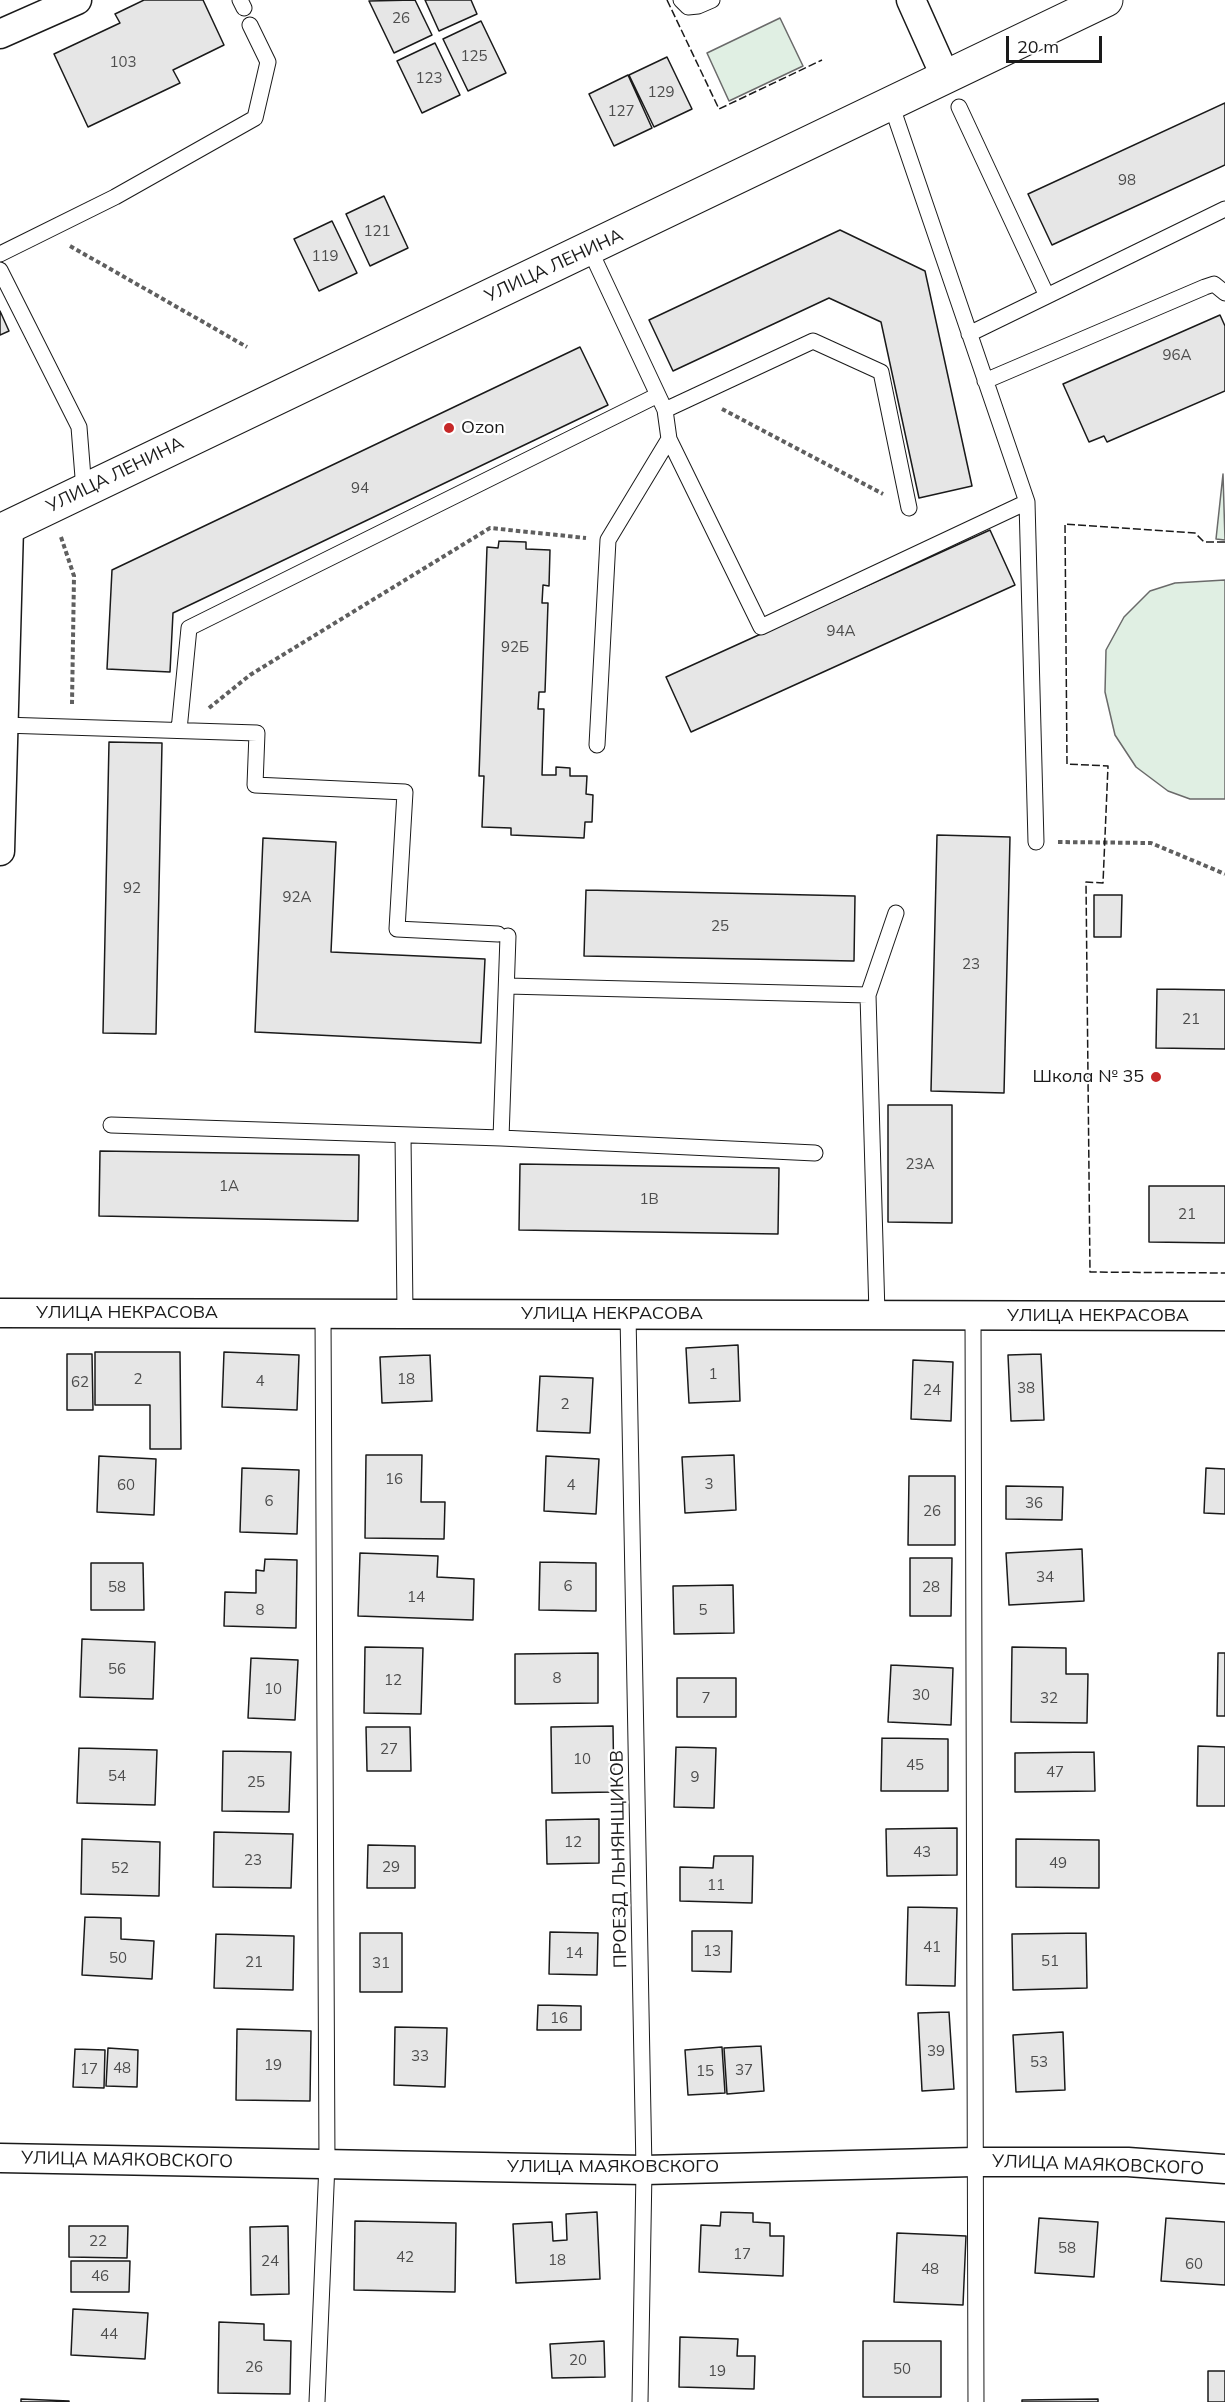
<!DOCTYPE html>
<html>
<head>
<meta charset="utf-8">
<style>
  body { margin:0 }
  #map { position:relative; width:1225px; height:2402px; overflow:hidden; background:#fff; font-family:Mulish,sans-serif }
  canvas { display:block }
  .scale { position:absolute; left:1006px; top:36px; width:96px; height:27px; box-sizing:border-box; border:3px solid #1a1a1a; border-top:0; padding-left:8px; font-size:18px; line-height:21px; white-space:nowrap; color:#1a1a1a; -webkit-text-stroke:4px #fff; paint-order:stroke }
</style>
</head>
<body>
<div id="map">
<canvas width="1225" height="2402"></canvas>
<div class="scale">20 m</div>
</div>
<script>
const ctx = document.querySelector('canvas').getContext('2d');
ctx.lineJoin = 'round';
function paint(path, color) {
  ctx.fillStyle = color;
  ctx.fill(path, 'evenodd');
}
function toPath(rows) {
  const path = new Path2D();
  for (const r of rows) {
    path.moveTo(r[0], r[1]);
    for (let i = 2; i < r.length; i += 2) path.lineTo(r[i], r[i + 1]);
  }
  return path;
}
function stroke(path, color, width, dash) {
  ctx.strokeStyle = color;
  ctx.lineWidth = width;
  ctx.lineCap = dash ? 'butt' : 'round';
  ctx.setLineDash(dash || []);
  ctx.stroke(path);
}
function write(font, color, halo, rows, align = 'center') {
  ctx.font = font + ' Mulish,sans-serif';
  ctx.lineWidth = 4.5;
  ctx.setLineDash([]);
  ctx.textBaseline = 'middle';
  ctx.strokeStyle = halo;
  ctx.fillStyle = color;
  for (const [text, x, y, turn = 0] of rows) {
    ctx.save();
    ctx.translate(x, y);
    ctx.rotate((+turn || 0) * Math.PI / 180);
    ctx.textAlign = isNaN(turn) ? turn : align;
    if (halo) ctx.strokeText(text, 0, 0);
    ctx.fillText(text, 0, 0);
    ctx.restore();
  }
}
const green = toPath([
  [780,18,803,66,729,101,707,53,780,18],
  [1223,474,1225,540,1216,539,1223,474],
  [1225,580,1225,799,1190,799,1168,791,1136,767,1115,735,1105,692,1106,650,1124,617,1150,591,1175,583,1225,580]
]);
paint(green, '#e0efe3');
stroke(green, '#6a6a6a', 1.5);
const building = toPath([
  [144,0,203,0,224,45,173,70,180,83,88,127,54,54,120,23,115,14,144,0],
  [415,0,432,35,394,53,369,1,415,0],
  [425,0,471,0,477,14,439,31,425,0],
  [481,21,506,73,468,91,443,39,481,21],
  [435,43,460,95,422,113,397,61,435,43],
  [667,57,692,109,654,127,629,75,667,57],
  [628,75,652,128,614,146,589,94,628,75],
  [1225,103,1225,165,1052,245,1028,194,1225,103],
  [384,196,408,248,370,266,346,214,384,196],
  [332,221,357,273,319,291,294,239,332,221],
  [840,230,925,271,972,486,919,498,881,322,829,298,673,371,649,320,840,230],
  [0,311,9,331,0,335,0,311],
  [1220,315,1225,326,1225,391,1107,442,1104,436,1089,442,1063,384,1220,315],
  [580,347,608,405,173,613,170,672,107,669,112,570,580,347],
  [990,530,1015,585,691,732,666,677,990,530],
  [499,541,526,542,526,549,550,550,549,586,543,585,542,603,548,603,545,692,539,692,538,709,544,709,542,775,556,775,556,767,570,768,570,776,587,776,586,794,593,795,592,822,585,822,584,838,511,835,511,828,482,827,484,776,479,776,487,547,498,548,499,541],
  [109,742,162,743,156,1034,103,1033,109,742],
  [937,835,1010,837,1004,1093,931,1091,937,835],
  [263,838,336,842,331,952,485,959,481,1043,255,1032,263,838],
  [586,890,855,896,854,961,584,956,586,890],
  [1094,895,1122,895,1121,937,1094,937,1094,895],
  [1157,989,1225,990,1225,1049,1156,1048,1157,989],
  [888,1105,952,1105,952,1223,888,1222,888,1105],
  [100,1151,359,1155,358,1221,99,1216,100,1151],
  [520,1164,779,1168,778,1234,519,1230,520,1164],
  [1149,1186,1225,1186,1225,1243,1149,1242,1149,1186],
  [738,1345,740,1401,689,1403,686,1348,738,1345],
  [95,1352,180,1352,181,1449,150,1449,150,1405,95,1405,95,1352],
  [224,1352,299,1355,297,1410,222,1407,224,1352],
  [67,1354,92,1354,93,1410,67,1410,67,1354],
  [1041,1354,1044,1420,1011,1421,1008,1355,1041,1354],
  [430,1355,432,1401,382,1403,380,1357,430,1355],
  [913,1360,953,1362,951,1421,911,1419,913,1360],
  [540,1376,593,1378,590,1433,537,1431,540,1376],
  [366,1455,422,1455,421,1502,445,1502,444,1539,365,1538,366,1455],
  [734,1455,736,1510,685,1513,682,1457,734,1455],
  [99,1456,156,1459,154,1515,97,1512,99,1456],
  [546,1456,599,1459,596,1514,544,1511,546,1456],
  [242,1468,299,1470,297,1534,240,1532,242,1468],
  [1206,1468,1225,1469,1225,1514,1204,1513,1206,1468],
  [909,1476,955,1476,955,1545,908,1545,909,1476],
  [1006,1486,1063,1487,1062,1520,1006,1519,1006,1486],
  [1082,1549,1084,1601,1009,1605,1006,1553,1082,1549],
  [360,1553,438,1556,437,1577,474,1579,473,1620,358,1616,360,1553],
  [910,1558,952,1558,951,1616,910,1616,910,1558],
  [265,1559,297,1560,296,1628,224,1626,225,1592,256,1593,256,1570,264,1571,265,1559],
  [540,1562,596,1563,596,1611,539,1610,540,1562],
  [91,1563,143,1563,144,1610,91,1610,91,1563],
  [733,1585,734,1633,674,1634,673,1586,733,1585],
  [82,1639,155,1642,153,1699,80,1697,82,1639],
  [365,1647,423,1648,421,1714,364,1713,365,1647],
  [1012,1647,1066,1648,1066,1674,1088,1674,1087,1723,1011,1722,1012,1647],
  [598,1653,598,1703,515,1704,515,1654,598,1653],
  [1218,1653,1225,1653,1225,1716,1217,1716,1218,1653],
  [251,1658,298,1660,295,1720,248,1718,251,1658],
  [891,1665,953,1668,951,1725,888,1722,891,1665],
  [677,1678,736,1678,736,1717,677,1717,677,1678],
  [613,1726,614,1792,552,1793,551,1727,613,1726],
  [366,1727,410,1727,411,1771,367,1771,366,1727],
  [882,1738,948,1739,948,1791,881,1791,882,1738],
  [1198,1746,1225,1747,1225,1806,1197,1806,1198,1746],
  [676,1747,716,1748,714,1808,674,1807,676,1747],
  [79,1748,157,1750,155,1805,77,1803,79,1748],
  [223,1751,291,1752,289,1812,222,1811,223,1751],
  [1094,1752,1095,1791,1015,1792,1015,1753,1094,1752],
  [599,1819,599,1863,547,1864,546,1820,599,1819],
  [957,1828,957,1875,887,1876,886,1829,957,1828],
  [214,1832,293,1834,291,1888,213,1887,214,1832],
  [82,1839,160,1842,159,1896,81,1894,82,1839],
  [1016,1839,1099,1840,1099,1888,1016,1887,1016,1839],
  [368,1845,415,1846,415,1888,367,1888,368,1845],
  [714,1856,753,1856,752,1903,680,1901,680,1867,713,1868,714,1856],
  [908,1907,957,1908,955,1986,906,1985,908,1907],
  [85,1917,121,1918,121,1939,154,1941,152,1979,82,1975,85,1917],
  [692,1931,732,1931,731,1972,692,1971,692,1931],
  [550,1932,598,1933,597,1975,549,1974,550,1932],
  [360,1933,402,1933,402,1992,360,1992,360,1933],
  [1086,1933,1087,1988,1013,1990,1012,1934,1086,1933],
  [216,1934,294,1936,293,1990,214,1988,216,1934],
  [538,2005,581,2006,581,2030,537,2030,538,2005],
  [949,2012,954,2089,922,2091,918,2013,949,2012],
  [395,2027,447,2028,445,2087,394,2085,395,2027],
  [237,2029,311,2031,310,2101,236,2100,237,2029],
  [1063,2032,1065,2090,1016,2092,1013,2035,1063,2032],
  [761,2046,764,2091,727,2094,724,2048,761,2046],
  [722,2047,725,2093,688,2095,685,2050,722,2047],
  [108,2048,138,2050,137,2087,106,2086,108,2048],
  [75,2049,105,2050,104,2088,73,2087,75,2049],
  [597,2212,600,2279,516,2283,513,2224,552,2222,553,2241,567,2240,566,2214,597,2212],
  [721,2212,753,2213,753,2222,770,2223,770,2236,784,2236,783,2276,699,2272,701,2225,720,2226,721,2212],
  [1039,2218,1098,2222,1094,2277,1035,2273,1039,2218],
  [1166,2218,1225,2222,1225,2285,1161,2281,1166,2218],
  [355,2221,456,2223,455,2292,354,2290,355,2221],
  [69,2226,128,2226,127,2258,69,2257,69,2226],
  [288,2226,289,2294,251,2295,250,2227,288,2226],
  [897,2233,966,2236,963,2305,894,2302,897,2233],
  [71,2261,130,2261,129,2292,71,2292,71,2261],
  [73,2309,148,2313,145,2359,71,2355,73,2309],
  [219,2322,264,2324,264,2340,291,2341,290,2394,218,2393,219,2322],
  [680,2337,738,2339,737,2356,755,2356,754,2389,679,2387,680,2337],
  [604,2341,605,2377,552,2378,550,2344,604,2341],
  [863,2341,941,2341,941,2397,863,2397,863,2341],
  [1208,2371,1225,2371,1225,2402,1208,2402,1208,2371],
  [21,2399,69,2401,69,2402,21,2402,21,2399],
  [1098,2399,1098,2402,1022,2402,1022,2400,1098,2399]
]);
paint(building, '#e6e6e6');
stroke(building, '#1a1a1a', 1.5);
const lane = toPath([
  [240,0,244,8],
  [681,0,688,7,698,6,712,0],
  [891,104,1027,502],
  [959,107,1047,296,1225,209],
  [590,250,665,410,669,439,608,540,597,745],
  [0,254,115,197,255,118,268,62,250,25],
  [0,270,79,427,84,490],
  [969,334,1047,296],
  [985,381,1205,287,1214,284,1225,293],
  [665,410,813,341,881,372,909,508],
  [669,439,761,627,1027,502,1036,842],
  [3,725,257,733,255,785,405,792,397,929,498,934],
  [179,730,189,628,658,395],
  [507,986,868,995],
  [111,1125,501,1138,815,1153],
  [403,1135,405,1313],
  [501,1138,508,936],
  [877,1314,868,995,896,913],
  [628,1315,644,2170,640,2402],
  [973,1315,976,2402],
  [317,2402,327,2163,323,1314]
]);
const street = toPath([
  [911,0,946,78],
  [0,34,77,0],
  [0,851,9,527],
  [0,1313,1225,1316],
  [0,2158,644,2170,974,2162,1128,2162,1225,2169]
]);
const secondary = toPath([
  [0,531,1106,0]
]);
stroke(lane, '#1a1a1a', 17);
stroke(street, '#1a1a1a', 31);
stroke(secondary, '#1a1a1a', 35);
stroke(toPath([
  [70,246,247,347],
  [722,409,883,494],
  [61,537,74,576,72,704],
  [209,708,250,675,490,528,586,538],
  [1058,842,1151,843,1225,874]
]), '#5f5f5f', 4, [4.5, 3]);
stroke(lane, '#fff', 15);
stroke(street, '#fff', 28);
stroke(secondary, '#fff', 33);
stroke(toPath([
  [667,0,719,109,822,60],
  [1225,542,1204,542,1195,533,1065,524,1067,764,1108,766,1103,883,1086,882,1090,1272,1225,1273]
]), '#1a1a1a', 1.5, [8, 3]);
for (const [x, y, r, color] of [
  [449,428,6,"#c62828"],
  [1156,1077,6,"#c62828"]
]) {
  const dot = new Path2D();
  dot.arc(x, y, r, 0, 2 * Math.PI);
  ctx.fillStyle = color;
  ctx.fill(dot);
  stroke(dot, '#fff', 2);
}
write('15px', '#4d4d4d', null, [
  ["26",401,18],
  ["125",474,56],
  ["103",123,62],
  ["123",429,78],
  ["129",661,92],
  ["127",621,111],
  ["98",1127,180],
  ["121",377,231],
  ["119",325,256],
  ["96А",1177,355],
  ["94",360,488],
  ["94А",841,631],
  ["92Б",515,647],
  ["92",132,888],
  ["92А",297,897],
  ["25",720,926],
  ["23",971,964],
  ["21",1191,1019],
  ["23А",920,1164],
  ["1А",229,1186],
  ["1В",649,1199],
  ["21",1187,1214],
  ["1",713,1374],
  ["2",138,1379],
  ["18",406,1379],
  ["4",260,1381],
  ["62",80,1382],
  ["38",1026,1388],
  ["24",932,1390],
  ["2",565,1404],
  ["16",394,1479],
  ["3",709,1484],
  ["60",126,1485],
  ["4",571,1485],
  ["6",269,1501],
  ["36",1034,1503],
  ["26",932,1511],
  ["34",1045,1577],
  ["6",568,1586],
  ["58",117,1587],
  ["28",931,1587],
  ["14",416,1597],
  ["8",260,1610],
  ["5",703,1610],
  ["56",117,1669],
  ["8",557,1678],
  ["12",393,1680],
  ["10",273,1689],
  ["30",921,1695],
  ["7",706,1698],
  ["32",1049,1698],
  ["27",389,1749],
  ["10",582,1759],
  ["45",915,1765],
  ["47",1055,1772],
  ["54",117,1776],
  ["9",695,1777],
  ["25",256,1782],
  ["12",573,1842],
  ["43",922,1852],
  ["23",253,1860],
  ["49",1058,1863],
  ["29",391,1867],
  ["52",120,1868],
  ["11",716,1885],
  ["41",932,1947],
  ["13",712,1951],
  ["14",574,1953],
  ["50",118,1958],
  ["51",1050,1961],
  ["21",254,1962],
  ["31",381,1963],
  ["16",559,2018],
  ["39",936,2051],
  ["33",420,2056],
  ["53",1039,2062],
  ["19",273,2065],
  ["48",122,2068],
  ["17",89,2069],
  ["37",744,2070],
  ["15",705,2071],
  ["22",98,2241],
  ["58",1067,2248],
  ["17",742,2254],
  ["42",405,2257],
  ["18",557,2260],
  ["24",270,2261],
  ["60",1194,2264],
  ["48",930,2269],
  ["46",100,2276],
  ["44",109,2334],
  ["20",578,2360],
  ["26",254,2367],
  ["50",902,2369],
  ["19",717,2371]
]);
write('18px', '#1a1a1a', '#fff', [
  ["УЛИЦА ЛЕНИНА",554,266,-25],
  ["УЛИЦА ЛЕНИНА",115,475,-26],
  ["УЛИЦА НЕКРАСОВА",127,1313],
  ["УЛИЦА НЕКРАСОВА",612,1314],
  ["УЛИЦА НЕКРАСОВА",1098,1316],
  ["ПРОЕЗД ЛЬНЯНЩИКОВ",619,1859,-91],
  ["УЛИЦА МАЯКОВСКОГО",127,2160,1],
  ["УЛИЦА МАЯКОВСКОГО",1098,2165,2],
  ["УЛИЦА МАЯКОВСКОГО",613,2167]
]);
write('18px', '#1a1a1a', '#fff', [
  ["Ozon",461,428],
  ["Школа № 35",1144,1077,"right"]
], 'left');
</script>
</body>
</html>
